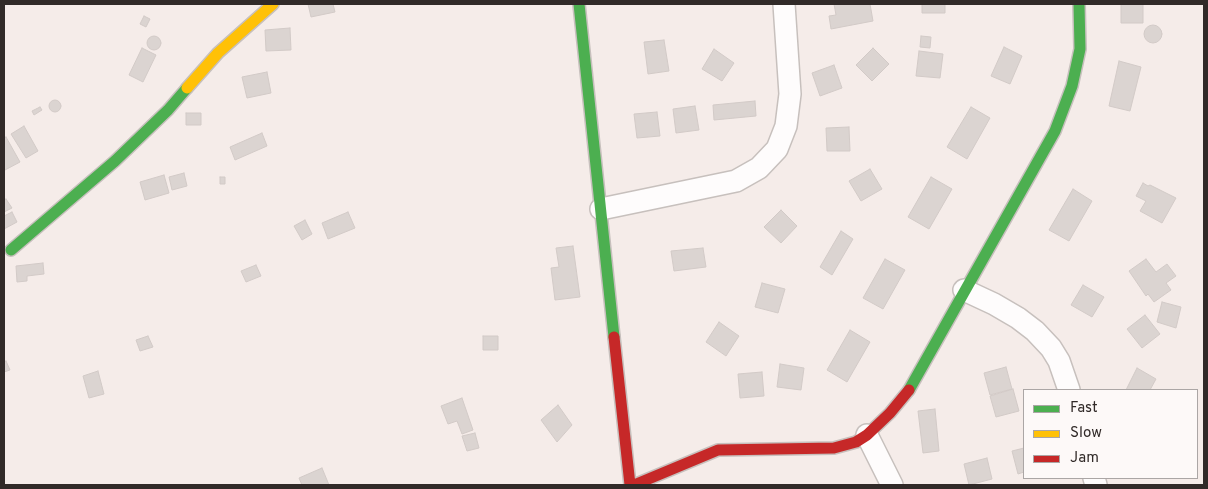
<!DOCTYPE html>
<html>
<head>
<meta charset="utf-8">
<style>
  body { margin:0 }
  #map { position:relative; width:1208px; height:489px; overflow:hidden; background:#f5ece9; font-family:Overpass,sans-serif }
  canvas { display:block }
  .frame { position:absolute; inset:0; border:5px solid #312a28; pointer-events:none }
  .legend { position:absolute; left:1023px; top:389px; width:175px; height:90px; box-sizing:border-box; background:#fdf9f8; border:1px solid #aba6a5; margin:0; padding:6px 9px; list-style:none; font-size:15px; color:#312a28 }
  .legend li { display:flex; align-items:center; gap:10px; height:25px }
  .legend b { width:25px; border:1px solid #aba6a5 }
</style>
</head>
<body>
<div id="map">
<canvas width="1208" height="489"></canvas>
<div class="frame"></div>
<ul class="legend">
<li><b style="height:6px;background:#4caf50"></b>Fast</li>
<li><b style="height:6px;background:#ffc107"></b>Slow</li>
<li><b style="height:6px;background:#c62828"></b>Jam</li>
</ul>
</div>
<script>
const ctx = document.querySelector('canvas').getContext('2d');
ctx.lineJoin = 'round';
function paint(path, color) {
  ctx.fillStyle = color;
  ctx.fill(path, 'evenodd');
}
function toPath(rows) {
  const path = new Path2D();
  for (const r of rows) {
    if (r.length === 3) {
      path.moveTo(r[0] + r[2], r[1]);
      path.arc(r[0], r[1], r[2], 0, 2 * Math.PI);
      continue;
    }
    path.moveTo(r[0], r[1]);
    for (let i = 2; i < r.length; i += 2) path.lineTo(r[i], r[i + 1]);
  }
  return path;
}
function stroke(path, color, width, dash) {
  ctx.strokeStyle = color;
  ctx.lineWidth = width;
  ctx.lineCap = dash ? 'butt' : 'round';
  ctx.setLineDash(dash || []);
  ctx.stroke(path);
}
const building = toPath([
  [308,4,333,4,335,12,311,17,308,4],
  [834,4,870,4,873,21,831,29,829,16,836,15,834,4],
  [922,4,945,4,945,13,922,13,922,4],
  [1121,4,1143,4,1143,23,1121,23,1121,4],
  [144,16,150,19,146,27,140,24,144,16],
  [1153,34,9],
  [290,28,291,50,266,51,265,30,290,28],
  [921,36,931,37,930,48,920,47,921,36],
  [154,43,7],
  [664,40,669,71,648,74,644,42,664,40],
  [1004,47,1022,56,1010,84,991,76,1004,47],
  [142,48,156,55,143,82,129,75,142,48],
  [873,48,889,64,872,81,856,65,873,48],
  [714,49,734,63,722,81,702,69,714,49],
  [919,51,943,54,940,78,916,76,919,51],
  [1119,61,1141,67,1130,111,1109,106,1119,61],
  [834,65,842,88,820,96,812,73,834,65],
  [267,72,271,93,247,98,242,77,267,72],
  [55,106,6],
  [755,101,756,116,714,120,713,105,755,101],
  [695,106,699,130,676,133,673,109,695,106],
  [40,107,42,110,34,115,32,111,40,107],
  [971,107,990,118,967,159,947,147,971,107],
  [657,112,660,136,637,138,634,114,657,112],
  [186,113,201,113,201,125,186,125,186,113],
  [24,126,38,151,26,158,11,134,24,126],
  [849,127,850,151,827,151,826,128,849,127],
  [262,133,267,146,235,160,230,147,262,133],
  [6,137,20,162,5,170,4,168,4,138,6,137],
  [870,169,882,189,861,201,849,181,870,169],
  [184,173,187,186,172,190,169,177,184,173],
  [164,175,169,193,145,200,140,182,164,175],
  [220,177,225,177,225,184,220,184,220,177],
  [931,177,952,189,929,229,908,217,931,177],
  [1143,183,1148,186,1150,185,1176,198,1162,223,1140,211,1146,201,1136,196,1143,183],
  [1073,189,1092,201,1069,241,1049,230,1073,189],
  [6,199,12,208,4,212,4,200,6,199],
  [781,210,797,226,781,243,764,227,781,210],
  [12,212,17,222,4,229,4,216,12,212],
  [348,212,355,228,328,239,322,223,348,212],
  [305,220,312,234,302,240,294,226,305,220],
  [841,231,853,239,832,275,820,267,841,231],
  [573,246,580,297,555,300,551,268,559,267,556,248,573,246],
  [703,248,706,267,674,271,671,251,703,248],
  [885,259,905,270,883,309,863,298,885,259],
  [1146,259,1156,272,1167,264,1176,276,1166,283,1171,290,1154,302,1148,294,1146,296,1129,271,1146,259],
  [43,263,44,274,27,276,27,281,17,282,16,266,43,263],
  [256,265,261,276,246,282,241,271,256,265],
  [762,283,785,289,778,313,755,307,762,283],
  [1083,285,1104,297,1092,317,1071,305,1083,285],
  [1162,302,1181,307,1176,328,1157,322,1162,302],
  [1145,315,1160,334,1142,348,1127,329,1145,315],
  [719,322,739,336,726,356,706,342,719,322],
  [850,330,870,342,847,382,827,370,850,330],
  [148,336,153,347,140,351,136,340,148,336],
  [483,336,498,336,498,350,483,350,483,336],
  [6,361,10,370,4,372,4,362,6,361],
  [780,364,804,368,801,390,777,387,780,364],
  [1006,367,1012,389,990,395,984,373,1006,367],
  [1137,368,1156,379,1150,390,1126,390,1137,368],
  [98,371,104,394,89,398,83,376,98,371],
  [762,372,764,396,740,398,738,374,762,372],
  [1013,389,1019,411,996,417,990,396,1013,389],
  [462,398,473,430,462,434,457,421,448,424,441,406,462,398],
  [558,405,572,425,557,442,541,420,558,405],
  [935,409,939,451,923,453,918,411,935,409],
  [475,433,479,448,467,451,462,436,475,433],
  [1024,448,1024,472,1018,474,1012,451,1024,448],
  [987,458,992,479,969,485,964,464,987,458],
  [322,468,329,485,302,485,299,478,322,468]
]);
paint(building, '#dbd4d1');
stroke(building, '#d2cac7', 1);
const street = toPath([
  [601,209,736,181,759,168,777,149,786,126,790,94,784,4],
  [964,290,994,304,1018,318,1035,331,1051,348,1059,361,1069,390],
  [867,435,892,485],
  [1094,478,1096,485]
]);
const fast = toPath([
  [579,4,614,337],
  [11,250,115,161,168,110,187,88],
  [909,390,1055,131,1072,86,1080,49,1079,4]
]);
const slow = toPath([
  [187,88,218,53,273,4]
]);
const jam = toPath([
  [614,337,630,485],
  [634,485,718,450,834,448,856,442,867,435,890,413,909,390]
]);
stroke(street, '#c7c0bd', 24);
stroke(fast, '#c7c0bd', 14);
stroke(slow, '#c7c0bd', 14);
stroke(jam, '#c7c0bd', 14);
stroke(street, '#fefcfc', 21);
stroke(fast, '#4caf50', 11);
stroke(slow, '#ffc107', 11);
stroke(jam, '#c62828', 11);
</script>
</body>
</html>
